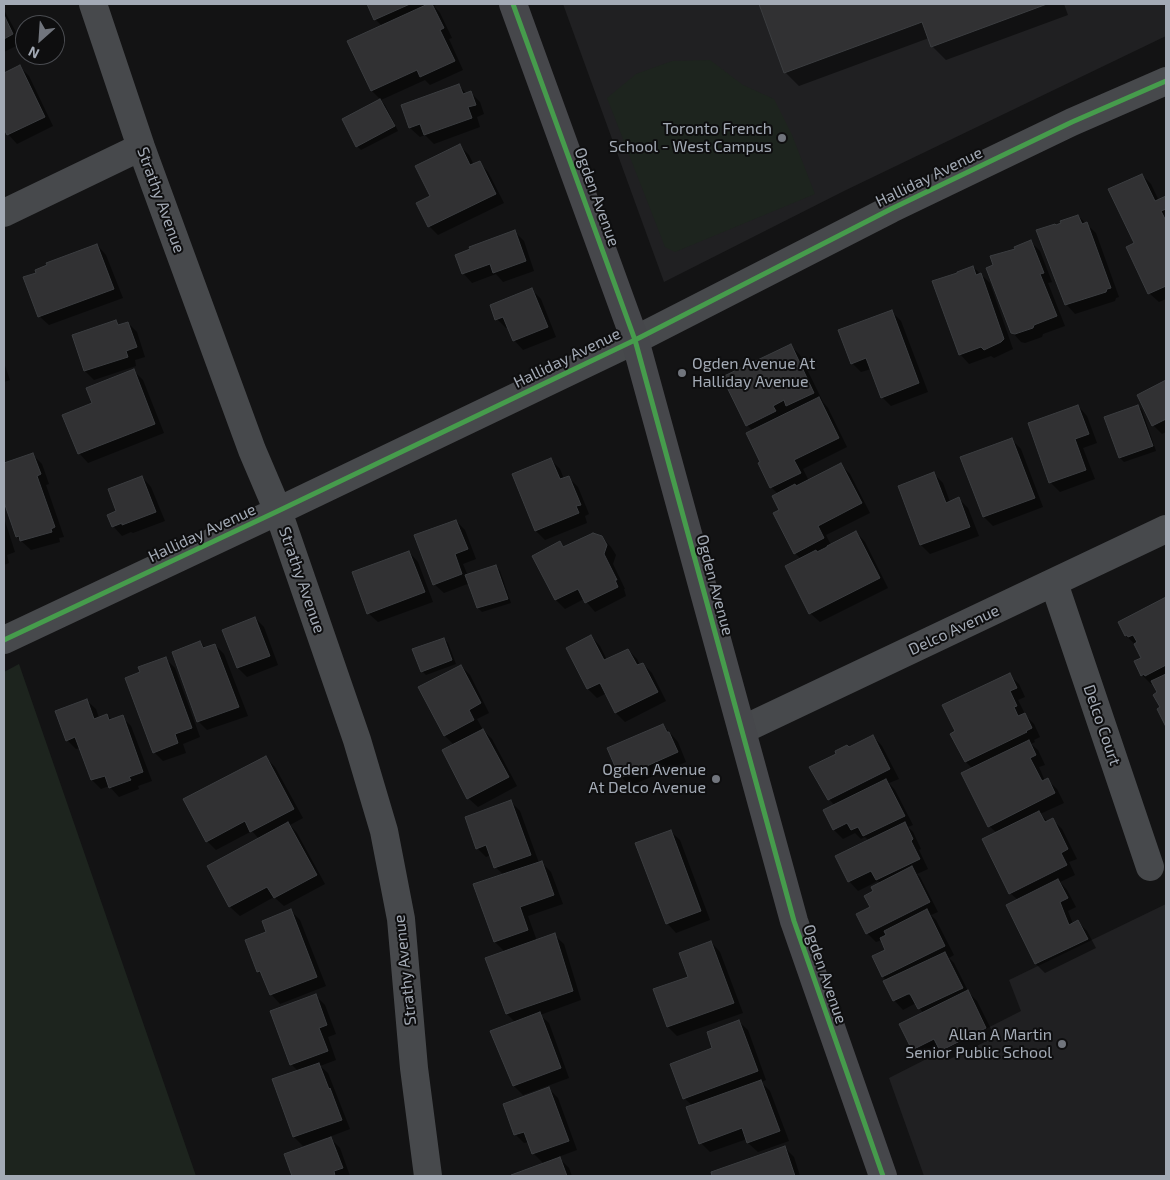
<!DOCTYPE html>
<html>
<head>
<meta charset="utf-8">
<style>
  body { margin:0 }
  #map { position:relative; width:1170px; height:1180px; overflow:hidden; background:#131314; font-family:"Exo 2",sans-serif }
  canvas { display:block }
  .frame { position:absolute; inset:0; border:5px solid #a3aab5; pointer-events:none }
  .north { position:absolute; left:15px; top:15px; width:50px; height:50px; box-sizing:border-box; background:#0e0e0f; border:1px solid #4a4c51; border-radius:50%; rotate:206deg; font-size:14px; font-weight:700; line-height:20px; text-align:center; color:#a3aab5 }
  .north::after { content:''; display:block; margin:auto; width:18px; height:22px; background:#71757d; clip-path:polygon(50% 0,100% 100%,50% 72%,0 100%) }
</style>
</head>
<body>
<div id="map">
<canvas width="1170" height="1180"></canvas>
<div class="frame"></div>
<div class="north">N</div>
</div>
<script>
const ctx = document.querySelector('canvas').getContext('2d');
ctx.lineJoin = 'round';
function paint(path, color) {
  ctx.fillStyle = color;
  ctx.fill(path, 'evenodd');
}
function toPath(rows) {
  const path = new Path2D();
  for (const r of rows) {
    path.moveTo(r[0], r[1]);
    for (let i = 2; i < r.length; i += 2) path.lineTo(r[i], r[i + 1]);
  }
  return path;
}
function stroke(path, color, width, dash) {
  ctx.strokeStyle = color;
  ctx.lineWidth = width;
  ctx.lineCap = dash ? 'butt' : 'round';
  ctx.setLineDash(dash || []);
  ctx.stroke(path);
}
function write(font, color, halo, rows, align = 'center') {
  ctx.font = font + ' "Exo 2",sans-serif';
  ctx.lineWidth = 4;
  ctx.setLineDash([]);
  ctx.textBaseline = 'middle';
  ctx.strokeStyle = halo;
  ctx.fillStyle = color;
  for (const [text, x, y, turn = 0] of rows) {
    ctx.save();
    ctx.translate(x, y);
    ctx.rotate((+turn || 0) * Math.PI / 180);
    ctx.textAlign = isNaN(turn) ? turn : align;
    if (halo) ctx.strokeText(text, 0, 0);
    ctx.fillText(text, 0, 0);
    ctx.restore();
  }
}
paint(toPath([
  [563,4,1164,4,1166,9,1166,36,844,191,664,282],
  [1166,904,1166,1176,924,1176,889,1078,1021,1011,1009,980]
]), '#202022');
paint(toPath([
  [710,60,743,85,774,99,792,135,815,194,675,252,665,247,607,98,636,74,672,61],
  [19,664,196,1176,4,1176,4,672]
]), '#1d241e');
paint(toPath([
  [368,4,438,4,434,6,440,13,452,38,449,39,463,70,430,85,425,80,381,100,372,91,382,26,376,20],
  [760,4,1064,4,1068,15,946,60,932,46,929,38,799,86,785,72],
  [4,10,22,43,4,52],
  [20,67,29,76,53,126,17,144,8,134,4,126,4,75],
  [459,86,467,94,471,93,480,102,484,114,477,117,480,127,434,144,425,135,420,137,410,128,402,106],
  [380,100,385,105,398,131,361,150,357,146],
  [460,146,469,155,474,165,479,162,488,172,504,203,438,235,429,226,431,197],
  [1142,175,1151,184,1159,201,1166,199,1166,299,1159,302,1149,293,1135,244],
  [1078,216,1096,233,1119,297,1116,298,1115,301,1075,314,1066,304,1056,226],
  [515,232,524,241,534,271,503,282,496,274,472,283,463,273],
  [1031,242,1040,251,1052,282,1048,283,1065,326,1043,334,1042,337,1025,343,1021,342,1012,332,991,257,1016,249],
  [97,245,106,255,123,298,49,325,39,316,37,273,49,266],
  [973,267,990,283,1013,349,994,358,991,356,969,364,960,354],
  [532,290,541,299,556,337,523,350,514,340,508,327,506,328,497,319],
  [892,312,901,321,928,392,891,406,882,397,871,369,861,372,852,363],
  [116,322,120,326,128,323,137,332,145,357,135,360,136,366,94,380,85,371],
  [791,346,800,355,823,402,828,408,847,447,803,469,809,481,841,465,850,474,870,513,826,535,831,545,856,532,865,542,888,588,820,622,810,613,801,559,795,553,781,511,778,494,771,487,753,431,747,425],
  [4,363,10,380,4,382],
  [134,371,143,380,164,433,88,463,79,453,94,404],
  [1166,382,1166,432,1162,434,1153,425,1139,396],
  [1078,406,1087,416,1097,443,1083,448,1095,479,1060,492,1051,483,1029,424],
  [1138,406,1142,410,1156,451,1124,462,1120,458],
  [1012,440,1021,449,1043,507,993,526,984,517,962,458],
  [33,455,42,464,49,484,46,485,64,537,59,538,60,542,31,550,17,537,4,498,4,465],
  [551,460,560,469,564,479,569,478,578,487,589,514,585,516,587,523,545,540,536,531],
  [934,474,943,483,950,502,959,499,968,508,979,536,930,554,921,545,899,487],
  [142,477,151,487,165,521,133,533,131,532,122,536,113,526,118,511],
  [4,518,15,552,7,555,9,563,4,565],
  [456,521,465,530,476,559,463,564,468,576,496,567,500,571,511,603,482,612,478,608,470,583,444,593,434,584],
  [602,537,611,547,616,555,613,564,625,589,624,589,626,596,595,612,584,599,565,609,556,600,560,543,565,548],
  [409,552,418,562,433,602,378,622,368,613],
  [1166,599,1166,725,1159,710,1161,708,1159,693,1154,683,1151,684,1142,675,1142,658,1136,645,1126,636,1119,623],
  [255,618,264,627,278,665,247,677,238,668],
  [591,636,600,646,607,660,628,650,637,659,640,665,643,664,652,673,666,701,625,722,616,713,607,693,597,698,588,689,567,648],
  [444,639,448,643,456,664,426,675,422,671],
  [200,643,206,648,215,645,224,654,248,716,207,730,198,721],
  [166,659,175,668,200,737,183,744,186,753,163,761,154,752,141,673],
  [461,666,470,675,489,713,477,719,483,730,492,739,517,786,478,807,468,798,454,745,445,736,420,688],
  [1009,675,1019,684,1025,697,1018,700,1026,716,1034,724,1040,737,1034,740,1035,742,1031,744,1038,750,1045,765,1039,767,1045,781,1047,780,1057,789,1064,803,1040,814,1048,822,1053,820,1062,829,1077,859,1069,862,1075,875,1060,882,1067,890,1076,907,1068,911,1073,924,1078,922,1087,931,1096,948,1045,973,1036,964,1018,900,1010,893,997,833,989,826,973,769,966,762,952,734],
  [86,700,96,709,99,718,107,715,112,720,122,717,131,726,152,781,138,786,139,789,119,797,109,786,101,789,92,780,80,748,76,749,67,740],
  [663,725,678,742,686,762,630,786,621,777],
  [873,736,882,746,899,779,889,783,895,790,913,825,908,827,913,832,921,849,919,850,928,869,917,874,920,877,938,912,931,915,936,920,954,955,949,958,954,963,969,993,977,1001,995,1037,950,1059,941,1050,922,1059,913,1049,923,1013,916,1003,903,1010,894,1000,887,981,883,977,873,957,887,951,882,940,876,942,867,933,875,891,880,884,878,881,858,891,849,881,869,841,865,837,861,839,855,833,843,839,834,830,825,811,835,806,829,799,849,748],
  [266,758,275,767,303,818,290,825,297,833,325,884,284,906,274,897,240,916,230,907,209,866,259,839,252,831,216,850,207,841],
  [511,802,520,811,539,863,541,862,551,872,563,904,528,916,537,941,554,935,564,944,581,1000,540,1015,549,1023,569,1078,523,1095,514,1086,516,1023,507,1014,487,958,505,952,495,942,474,885,503,874,495,867,491,855,486,857,477,848],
  [670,831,680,840,710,920,676,933,667,923],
  [291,911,300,920,326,986,280,1004,271,994,264,977,258,971,268,933],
  [711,942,720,952,743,1013,677,1036,668,1027,655,990,689,978],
  [316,996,325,1005,336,1034,328,1037,336,1060,320,1066,328,1073,350,1129,329,1137,340,1148,350,1176,294,1176,286,1155,327,1140,326,1138,303,1146,294,1137,298,1071,291,1064],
  [738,1021,748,1030,766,1080,761,1082,770,1091,789,1141,758,1152,748,1143,747,1139,710,1152,701,1143,693,1106,684,1098,714,1049],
  [549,1089,558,1098,577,1150,558,1157,569,1168,572,1176,513,1176,544,1164,533,1153,529,1142,524,1143,515,1134],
  [784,1147,794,1157,800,1176,713,1176,712,1173]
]), '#0007');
const building = toPath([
  [367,4,410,4,374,20,367,4],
  [428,4,432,4,444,28,440,30,455,61,420,77,417,70,371,91,347,41,428,4],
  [759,4,1047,4,931,47,922,22,784,73,759,4],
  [4,15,13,34,4,39,4,15],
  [20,65,45,117,7,135,4,129,4,73,20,65],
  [459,84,463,94,471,91,476,105,468,107,472,118,424,135,420,124,409,128,401,105,459,84],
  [380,99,395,126,356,147,342,119,380,99],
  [460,144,470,165,480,161,496,194,428,227,416,203,430,196,415,166,460,144],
  [1142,174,1155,201,1166,196,1166,209,1161,211,1166,221,1166,286,1148,294,1126,247,1134,243,1108,189,1142,174],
  [1078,215,1082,224,1087,222,1111,288,1107,289,1106,292,1065,305,1036,230,1055,224,1056,225,1061,223,1060,221,1078,215],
  [515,230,526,261,493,273,490,264,462,274,455,255,470,249,469,247,515,230],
  [1031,240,1044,273,1040,274,1057,316,1034,325,1033,328,1015,334,1011,333,986,268,993,265,990,256,1015,249,1014,247,1031,240],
  [97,244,114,289,38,317,23,277,36,273,35,270,47,265,46,263,97,244],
  [973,266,976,275,981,273,1004,339,1001,342,984,350,981,347,959,355,932,281,957,273,957,272,973,266],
  [532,288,548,327,513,341,503,317,495,320,490,305,532,288],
  [892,310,919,383,881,398,866,358,851,364,838,330,892,310],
  [116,320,118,325,128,322,137,347,126,351,128,357,84,371,72,335,116,320],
  [791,344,814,393,786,406,784,400,773,406,776,411,746,426,722,377,791,344],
  [134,369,155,424,78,454,62,415,92,403,86,388,134,369],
  [1166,380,1166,419,1152,426,1137,395,1166,380],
  [819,397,839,438,794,460,801,473,770,488,758,463,760,462,746,433,819,397],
  [1078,405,1089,434,1075,439,1086,470,1049,483,1028,423,1078,405],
  [1138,405,1153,446,1119,458,1104,417,1138,405],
  [1012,438,1035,498,983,517,960,457,1012,438],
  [33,453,41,474,37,476,55,527,51,529,52,532,20,541,19,536,16,537,4,502,4,463,33,453],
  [551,458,560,479,569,476,581,505,576,506,579,513,535,531,512,474,551,458],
  [841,463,862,503,818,526,824,538,794,554,773,513,779,510,772,496,795,484,796,486,841,463],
  [934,472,946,503,959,497,970,527,920,545,898,486,934,472],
  [142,476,156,512,122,525,122,523,112,527,107,515,116,511,108,489,142,476],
  [456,520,468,549,455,554,462,574,433,585,414,535,456,520],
  [856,531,880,578,809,614,785,566,816,550,817,552,827,547,827,546,856,531],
  [593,533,602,536,607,545,604,554,617,580,615,580,618,587,585,603,578,589,555,600,532,556,560,541,563,547,593,533],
  [409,551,425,592,367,614,352,572,409,551],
  [496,565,508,599,477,608,465,575,496,565],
  [1166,597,1166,665,1145,676,1144,674,1141,676,1134,661,1141,658,1134,644,1137,642,1133,635,1128,637,1127,635,1125,636,1118,622,1166,597],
  [255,617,270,656,237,668,222,630,255,617],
  [591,635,604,660,628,649,637,665,643,663,658,692,615,713,600,683,587,689,566,648,591,635],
  [444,638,452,660,421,672,412,649,444,638],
  [200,641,203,648,215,644,239,707,197,722,172,652,200,641],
  [166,657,192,728,175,734,178,743,153,753,125,678,140,672,138,667,166,657],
  [461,665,481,703,469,710,474,720,444,736,418,687,461,665],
  [1010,673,1017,688,1010,691,1017,706,1014,707,1018,716,1025,713,1032,728,1026,731,1027,732,965,762,950,734,955,731,942,705,1010,673],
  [1166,674,1166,727,1157,709,1160,707,1153,695,1157,692,1151,681,1166,674],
  [87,699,94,719,107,714,109,720,123,715,143,772,129,777,131,780,109,788,105,776,91,780,75,737,66,741,55,711,87,699],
  [663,724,667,732,669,732,678,752,620,778,607,748,663,724],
  [483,729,509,777,467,799,442,750,483,729],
  [873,735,890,769,828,800,809,767,836,754,835,751,847,745,849,747,873,735],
  [1029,740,1036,755,1030,758,1042,781,1048,778,1055,793,988,827,961,773,1029,740],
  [266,756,294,809,250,832,245,821,206,842,183,799,266,756],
  [886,779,905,816,863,836,858,827,851,830,847,823,833,830,823,810,886,779],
  [511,800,531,855,494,868,486,845,476,849,465,817,511,800],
  [1039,811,1045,822,1053,818,1068,849,1061,853,1067,865,1009,894,982,839,1039,811],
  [288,822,317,875,274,898,267,887,229,907,207,866,288,822],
  [905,822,913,839,911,841,920,859,876,880,871,871,848,882,835,856,905,822],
  [671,830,701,911,666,924,635,843,671,830],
  [542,861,554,895,520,907,528,930,494,942,473,884,542,861],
  [912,866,930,902,866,934,856,914,870,907,864,896,873,891,871,887,912,866],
  [1058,879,1068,898,1060,902,1065,915,1069,925,1078,920,1088,939,1035,964,1006,905,1058,879],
  [291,909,317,977,270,995,260,971,257,972,245,940,266,932,262,921,291,909],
  [927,909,945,946,882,977,872,956,885,950,880,938,886,935,884,931,927,909],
  [555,933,573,991,506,1014,485,958,555,933],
  [711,941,734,1003,667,1027,653,989,688,977,679,953,711,941],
  [945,952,963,988,918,1009,910,994,908,994,893,1001,883,981,945,952],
  [968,990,986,1028,940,1051,934,1039,912,1050,899,1024,968,990],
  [316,994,327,1025,319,1028,328,1051,290,1065,270,1011,316,994],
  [540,1012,561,1068,513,1086,490,1031,540,1012],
  [739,1020,758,1071,683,1099,670,1064,712,1048,707,1032,739,1020],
  [319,1063,329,1089,330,1088,342,1120,293,1137,272,1079,319,1063],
  [761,1080,780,1131,747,1143,742,1128,699,1144,686,1107,761,1080],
  [549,1087,569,1141,532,1154,524,1132,514,1135,503,1104,549,1087],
  [331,1137,343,1168,334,1171,335,1176,292,1176,284,1154,331,1137],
  [785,1146,795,1176,712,1176,711,1172,785,1146],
  [560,1157,567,1176,512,1176,511,1175,560,1157]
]);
paint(building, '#313133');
stroke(building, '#3b3d40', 1);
stroke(toPath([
  [93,4,141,147,252,450,278,511,357,740,384,831,401,919,414,1068,428,1176],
  [4,213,141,147],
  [1054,583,1150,867],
  [4,640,278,511,635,340,891,209,1072,122,1166,81],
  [742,730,1166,529]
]), '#47494c', 28);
stroke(toPath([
  [513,4,635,340,794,921,883,1176]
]), '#46474b', 28);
stroke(toPath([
  [513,4,635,340,794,921,883,1176],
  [4,640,278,511,635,340,891,209,1072,122,1166,81]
]), '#469c4c', 5);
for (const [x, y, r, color] of [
  [782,138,5,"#71757d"],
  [682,373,5,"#71757d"],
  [716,779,5,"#71757d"],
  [1062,1044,5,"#71757d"]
]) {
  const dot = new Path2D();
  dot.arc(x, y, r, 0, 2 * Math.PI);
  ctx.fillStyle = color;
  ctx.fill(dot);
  stroke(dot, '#0e0e0f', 2);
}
write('16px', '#a3aab5', '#0e0e0f', [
  ["Toronto French",772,129],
  ["School - West Campus",772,147],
  ["Ogden Avenue At",692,364,"left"],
  ["Halliday Avenue",692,382,"left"],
  ["Ogden Avenue",706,770],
  ["At Delco Avenue",706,788],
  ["Allan A Martin",1052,1035],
  ["Senior Public School",1052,1053]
], 'right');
write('16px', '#a3aab5', '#0e0e0f', [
  ["Halliday Avenue",929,177,-26],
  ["Ogden Avenue",597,197,70],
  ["Strathy Avenue",161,200,70],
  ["Halliday Avenue",567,358,-26],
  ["Halliday Avenue",202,533,-25],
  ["Strathy Avenue",302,580,71],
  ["Ogden Avenue",715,585,75],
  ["Delco Avenue",954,630,-25],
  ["Delco Court",1102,725,71],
  ["Strathy Avenue",405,970,-96],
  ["Ogden Avenue",825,974,71]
]);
</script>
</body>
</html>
